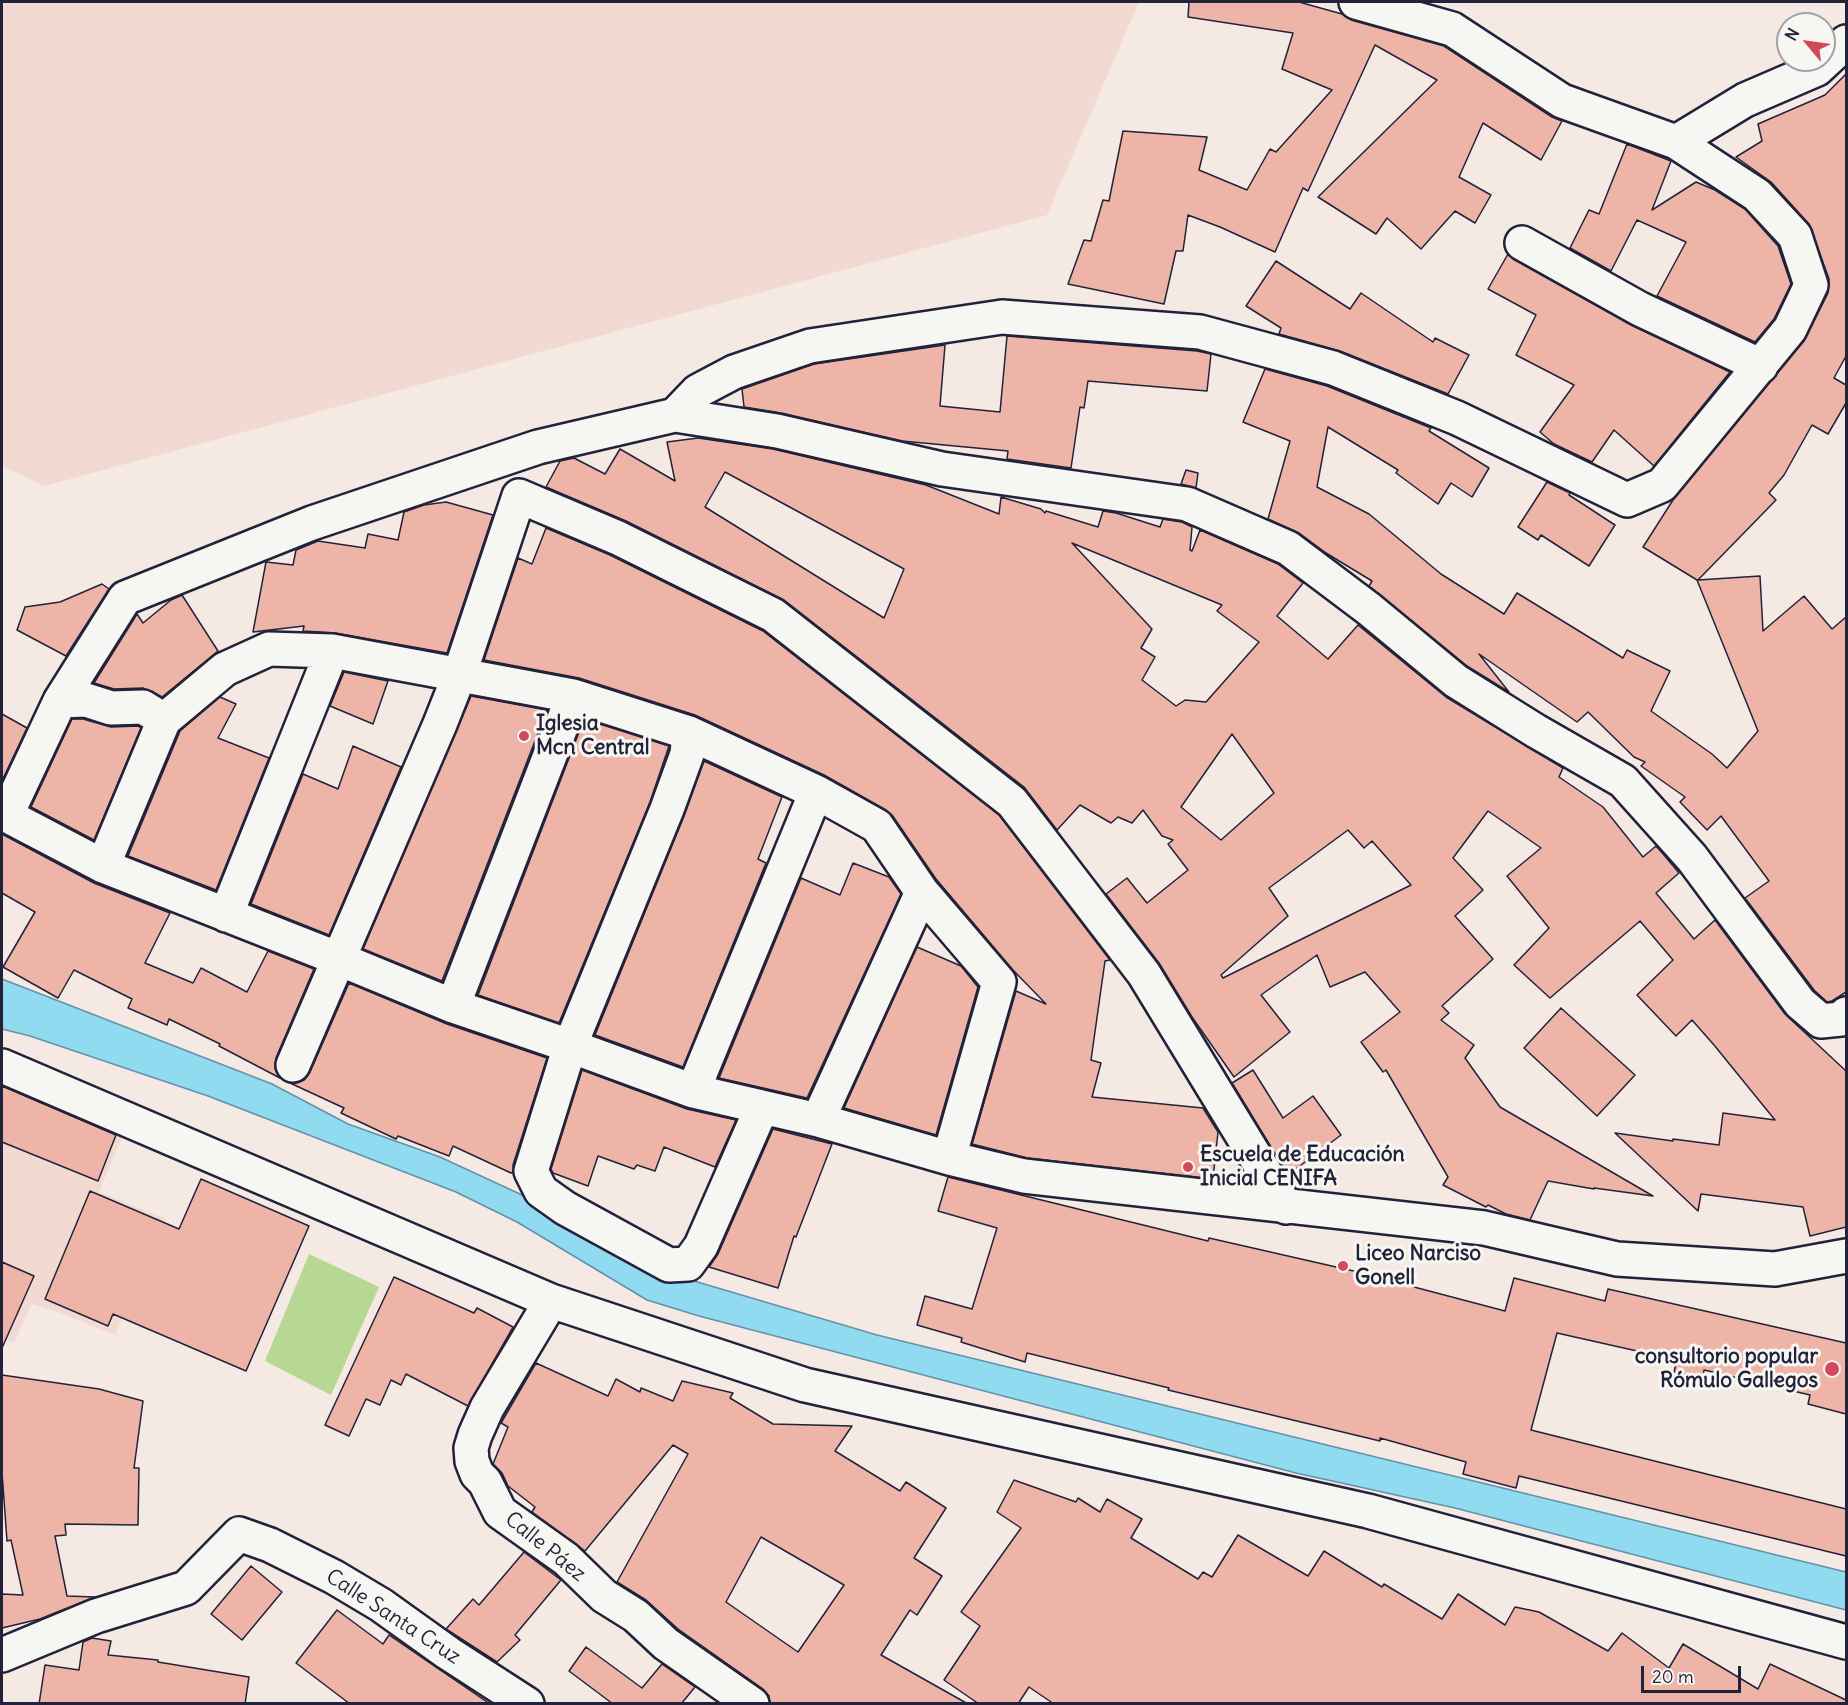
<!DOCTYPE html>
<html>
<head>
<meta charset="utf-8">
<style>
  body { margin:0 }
  #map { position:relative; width:1848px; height:1705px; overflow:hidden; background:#f4e9e3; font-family:Delius,sans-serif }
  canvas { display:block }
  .frame { position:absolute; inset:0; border:3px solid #22223b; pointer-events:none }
  .north { position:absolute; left:1776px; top:12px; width:60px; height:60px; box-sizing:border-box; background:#f6f6f2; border:2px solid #a1a1a9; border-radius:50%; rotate:299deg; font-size:16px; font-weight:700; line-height:24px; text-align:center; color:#22223b }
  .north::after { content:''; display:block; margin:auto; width:21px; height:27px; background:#d1495b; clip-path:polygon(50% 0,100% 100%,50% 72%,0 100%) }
  .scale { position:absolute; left:1641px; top:1666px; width:100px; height:27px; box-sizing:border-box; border:3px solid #22223b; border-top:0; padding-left:8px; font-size:18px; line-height:21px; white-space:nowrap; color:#22223b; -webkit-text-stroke:4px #f6f6f2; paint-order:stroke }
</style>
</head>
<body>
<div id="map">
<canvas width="1848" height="1705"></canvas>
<div class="frame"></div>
<div class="north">N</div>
<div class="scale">20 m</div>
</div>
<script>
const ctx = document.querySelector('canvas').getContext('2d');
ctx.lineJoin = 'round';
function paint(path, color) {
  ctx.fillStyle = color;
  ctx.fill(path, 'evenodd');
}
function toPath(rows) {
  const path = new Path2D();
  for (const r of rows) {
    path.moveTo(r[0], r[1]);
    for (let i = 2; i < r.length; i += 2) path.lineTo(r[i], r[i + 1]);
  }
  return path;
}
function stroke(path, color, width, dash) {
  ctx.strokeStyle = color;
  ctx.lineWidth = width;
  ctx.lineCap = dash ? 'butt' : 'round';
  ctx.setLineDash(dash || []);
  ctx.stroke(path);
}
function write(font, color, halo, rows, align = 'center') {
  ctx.font = font + ' Delius,sans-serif';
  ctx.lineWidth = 6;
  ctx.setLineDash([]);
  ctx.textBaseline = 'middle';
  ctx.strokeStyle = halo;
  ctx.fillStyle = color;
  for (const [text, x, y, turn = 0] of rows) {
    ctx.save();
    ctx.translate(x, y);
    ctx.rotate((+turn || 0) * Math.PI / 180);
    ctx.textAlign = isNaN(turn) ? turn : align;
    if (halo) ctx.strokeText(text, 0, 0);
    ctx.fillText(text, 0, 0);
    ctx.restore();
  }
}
paint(toPath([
  [2,2,1139,2,1047,215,44,486,2,466],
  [2,1074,127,1124,99,1192,166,1219,115,1335,50,1309,31,1304,14,1343,2,1337]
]), '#f2d9d1');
paint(toPath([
  [309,1254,379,1287,331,1395,265,1361]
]), '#b7d892');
const water = toPath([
  [2,979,272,1084,348,1124,440,1157,535,1201,658,1268,694,1281,877,1335,1846,1572,1846,1610,1455,1508,1296,1473,699,1316,647,1300,517,1222,456,1192,208,1096,30,1036,2,1029,2,979]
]);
paint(water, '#91dbf1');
stroke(water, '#6591a8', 1.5);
const building = toPath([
  [1189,2,1299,2,1342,14,1351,20,1444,46,1552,117,1562,121,1541,160,1483,123,1459,177,1491,195,1475,223,1455,211,1421,249,1387,218,1376,234,1318,197,1437,80,1375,45,1308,191,1303,188,1275,252,1220,227,1188,215,1183,251,1176,251,1164,304,1068,284,1084,240,1091,241,1103,200,1109,201,1123,131,1207,137,1199,170,1247,190,1270,149,1276,152,1332,90,1282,69,1293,33,1188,17,1189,2],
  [1846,74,1846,356,1834,378,1846,385,1846,403,1828,434,1812,425,1784,475,1769,493,1776,500,1698,580,1760,576,1763,631,1804,596,1832,629,1846,617,1846,992,1832,1001,1827,1002,1814,990,1745,898,1769,881,1721,816,1707,830,1680,802,1685,797,1641,766,1645,762,1634,757,1588,712,1577,722,1479,654,1509,692,1467,666,1369,586,1372,581,1326,553,1299,533,1268,519,1290,441,1243,422,1265,369,1327,386,1431,428,1429,431,1489,468,1472,497,1451,483,1438,504,1396,473,1398,470,1328,427,1317,487,1369,514,1441,574,1504,614,1517,593,1623,658,1627,650,1670,671,1651,711,1712,754,1727,768,1758,731,1697,580,1643,547,1673,500,1804,341,1828,293,1829,279,1809,224,1771,182,1736,157,1762,141,1758,124,1825,95,1846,74],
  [1627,144,1671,161,1652,210,1696,182,1715,190,1745,209,1778,246,1791,284,1774,319,1755,342,1657,296,1686,242,1637,220,1611,271,1570,248,1589,210,1599,214,1627,144],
  [1508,254,1513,259,1631,325,1730,372,1654,466,1614,430,1592,462,1554,444,1540,432,1574,385,1516,355,1536,315,1488,289,1508,254],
  [1276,261,1350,309,1361,293,1433,342,1435,338,1469,355,1448,394,1340,351,1279,334,1281,328,1246,306,1276,261],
  [1007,336,1197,351,1211,354,1207,391,1088,381,1084,408,1080,407,1071,468,1007,459,1008,451,902,441,781,413,744,407,742,389,814,364,945,345,940,406,1000,412,1007,336],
  [698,438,773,449,926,485,999,514,1001,497,1041,509,1045,513,1046,511,1098,527,1103,511,1116,513,1160,527,1163,519,1182,522,1192,527,1190,550,1192,551,1200,530,1278,564,1303,583,1277,616,1328,659,1358,625,1446,697,1563,768,1559,777,1603,807,1643,857,1656,846,1664,855,1679,873,1656,893,1694,939,1715,920,1785,1014,1846,1071,1846,1227,1810,1236,1803,1207,1701,1194,1698,1211,1615,1133,1673,1141,1673,1139,1719,1145,1723,1113,1775,1120,1714,1045,1692,1020,1676,1036,1637,995,1673,960,1640,921,1550,998,1514,965,1549,928,1507,876,1541,848,1488,811,1453,858,1483,890,1455,916,1493,959,1442,1006,1449,1013,1441,1020,1474,1045,1465,1058,1500,1107,1653,1196,1594,1188,1594,1189,1548,1181,1530,1220,1506,1214,1488,1205,1486,1207,1443,1185,1448,1177,1386,1070,1383,1072,1361,1042,1400,1012,1365,972,1330,987,1317,955,1261,995,1290,1032,1234,1077,1192,1017,1159,963,1106,894,1127,878,1147,903,1188,870,1168,844,1173,840,1162,836,1143,810,1132,823,1118,817,1111,823,1080,805,1057,830,1024,787,784,600,626,521,546,487,560,461,574,458,605,474,620,449,675,481,667,442,698,438],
  [725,472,904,569,884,618,705,507,725,472],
  [1072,543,1222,605,1217,611,1259,642,1206,702,1185,700,1176,706,1142,680,1155,657,1141,648,1152,629,1072,543],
  [1232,734,1274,793,1221,840,1181,807,1232,734],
  [1348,830,1364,848,1372,841,1411,885,1223,978,1221,975,1288,916,1269,888,1348,830],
  [1186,470,1198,473,1196,488,1181,484,1186,470],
  [1547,482,1570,493,1569,495,1615,525,1589,566,1541,535,1538,540,1518,527,1547,482],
  [446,502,493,515,447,653,335,633,303,631,304,626,253,632,266,562,293,565,296,550,318,541,365,548,368,534,398,540,404,512,424,505,446,502],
  [546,528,610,555,763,631,999,815,1110,960,1105,961,1091,1060,1101,1063,1092,1097,1203,1108,1218,1132,1213,1179,1027,1158,972,1144,1016,991,1046,1004,1013,970,936,879,892,815,886,810,824,775,695,715,579,678,484,660,518,558,532,564,546,528],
  [102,584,109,589,66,656,17,630,25,607,60,602,102,584],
  [182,595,218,651,162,697,143,688,114,689,94,683,137,614,143,623,171,600,182,595],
  [344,672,388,681,373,724,330,706,344,672],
  [471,696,547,710,442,981,363,949,471,696],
  [220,697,236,704,218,738,269,758,216,890,128,856,180,731,220,697],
  [2,714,27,728,2,781,2,714],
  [72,719,83,719,111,727,138,726,141,728,94,840,31,807,72,719],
  [584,719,669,746,650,802,559,1023,478,995,584,719],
  [353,746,401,767,329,935,251,904,303,774,338,789,353,746],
  [704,761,782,797,758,859,766,863,683,1067,595,1035,684,816,704,761],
  [2,834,94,883,170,913,145,963,193,983,201,968,247,992,268,951,314,969,276,1058,275,1068,280,1078,219,1046,220,1044,169,1019,167,1025,128,1008,132,999,74,970,58,998,3,967,35,912,2,893,2,834],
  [853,863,889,877,901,894,807,1098,719,1078,801,878,840,895,853,863],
  [917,947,961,966,978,987,936,1135,844,1108,917,947],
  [349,983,447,1024,547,1058,513,1165,514,1172,511,1173,453,1146,449,1156,398,1136,396,1139,341,1113,344,1108,290,1083,296,1083,304,1080,310,1072,349,983],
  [1561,1008,1635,1075,1597,1116,1524,1048,1561,1008],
  [582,1070,687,1109,736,1120,715,1167,664,1147,655,1171,637,1165,634,1169,598,1156,588,1186,553,1173,551,1169,582,1070],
  [1253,1070,1283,1118,1313,1096,1341,1135,1288,1175,1232,1083,1253,1070],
  [2,1086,116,1135,98,1181,2,1142,2,1086],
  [773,1129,832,1144,796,1237,794,1236,778,1288,709,1267,718,1254,773,1129],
  [948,1177,1208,1241,1209,1238,1415,1285,1414,1287,1505,1311,1514,1278,1605,1301,1608,1289,1846,1343,1846,1414,1808,1404,1810,1395,1704,1370,1703,1378,1674,1372,1677,1360,1557,1333,1531,1430,1846,1509,1846,1556,1519,1476,1516,1488,1463,1474,1466,1462,1380,1438,1380,1441,1168,1390,1169,1388,1027,1353,1025,1362,961,1342,962,1338,917,1325,925,1296,972,1309,997,1228,938,1211,948,1177],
  [201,1179,309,1226,246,1371,113,1314,108,1326,45,1299,90,1191,179,1229,201,1179],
  [2,1262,34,1276,2,1348,2,1262],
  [394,1277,474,1313,477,1308,513,1327,468,1406,406,1374,401,1385,391,1380,380,1405,366,1399,349,1436,325,1425,394,1277],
  [536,1363,608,1396,616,1379,640,1392,641,1388,673,1401,682,1381,733,1393,730,1398,773,1424,852,1426,835,1451,900,1491,906,1482,946,1508,914,1558,942,1576,917,1615,910,1610,881,1655,968,1704,770,1704,769,1696,763,1689,678,1629,646,1600,617,1582,688,1454,673,1445,585,1551,532,1512,535,1507,508,1486,502,1473,493,1464,508,1427,501,1423,536,1363],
  [761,1537,844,1585,798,1652,726,1602,761,1537],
  [2,1375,99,1389,143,1401,134,1468,139,1468,138,1525,65,1524,66,1535,55,1536,67,1596,95,1597,40,1619,2,1628,2,1594,23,1595,11,1540,7,1541,2,1472,2,1375],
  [1014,1480,1076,1502,1078,1498,1100,1512,1107,1499,1142,1519,1131,1538,1198,1579,1203,1572,1212,1577,1238,1535,1308,1576,1324,1551,1382,1587,1384,1584,1442,1619,1458,1594,1505,1625,1515,1607,1539,1612,1608,1651,1622,1633,1669,1668,1683,1644,1758,1689,1770,1664,1846,1700,1846,1704,1054,1704,1029,1687,1018,1704,979,1704,944,1680,980,1626,961,1612,1021,1528,997,1512,1014,1480],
  [524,1552,561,1580,515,1635,520,1640,497,1662,446,1629,473,1599,479,1605,524,1552],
  [251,1566,282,1592,242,1640,211,1614,251,1566],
  [337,1610,383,1644,389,1635,490,1704,350,1704,296,1663,337,1610],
  [92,1638,111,1641,108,1655,158,1660,158,1662,249,1677,245,1704,39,1704,45,1665,79,1670,83,1642,92,1638],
  [586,1647,642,1688,662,1664,695,1687,681,1704,613,1704,569,1671,586,1647]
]);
paint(building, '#eeb4a8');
stroke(building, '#22223b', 1.5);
const minor = toPath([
  [1356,2,1452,29,1562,101,1676,142,1745,100,1817,69,1846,42],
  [1522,243,1640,309,1761,366],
  [675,415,698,391,734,372,810,346,1002,317,1200,332,1333,368,1457,418,1627,500,1662,485,1790,329,1811,285,1795,236,1757,195,1676,142],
  [60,701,86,700,111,708,143,707,164,720],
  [689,733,687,754,667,809,570,1046,531,1171,541,1191,565,1208,669,1265,688,1264,701,1246,762,1107],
  [2,813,103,866,339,959,453,1006,570,1046,693,1091,818,1120,949,1158,1024,1176,1484,1228,1617,1259,1775,1269,1846,1256],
  [6,816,60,701,125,598,312,523,538,447,675,415,777,431,942,469,1187,504,1288,548,1369,609,1456,681,1536,731,1623,781,1692,858,1800,1003,1821,1021,1841,1019,1846,1014],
  [103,866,164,720,225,669,269,649,332,651,573,696,689,733,816,792,877,826,922,892,999,982,949,1158],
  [226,915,332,651],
  [453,1006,573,696],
  [293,1065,440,724,459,676,519,496,618,538,773,615,1012,802,1144,974,1286,1207],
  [2,1066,551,1301,805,1385,1368,1511,1846,1642],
  [693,1091,816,792],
  [818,1120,922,892],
  [551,1301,487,1408,475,1435,471,1448,472,1461,477,1474,485,1482,500,1512,566,1559,604,1596,636,1616,666,1644,752,1704],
  [2,1655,96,1616,186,1588,239,1534,270,1545,334,1577,381,1605,448,1653,527,1704]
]);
stroke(minor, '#22223b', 38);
stroke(minor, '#f6f6f2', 33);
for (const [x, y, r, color] of [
  [524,736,6,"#d1495b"],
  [1188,1167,6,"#d1495b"],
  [1343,1266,6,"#d1495b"],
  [1832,1369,8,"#d1495b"]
]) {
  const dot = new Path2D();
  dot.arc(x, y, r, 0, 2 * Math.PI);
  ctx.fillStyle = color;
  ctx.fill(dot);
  stroke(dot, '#f6f6f2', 2);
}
write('bold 21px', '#22223b', '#f6f6f2', [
  ["Iglesia",536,724],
  ["Mcn Central",536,748],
  ["Escuela de Educación",1200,1155],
  ["Inicial CENIFA",1200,1179],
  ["Liceo Narciso",1355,1254],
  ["Gonell",1355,1278],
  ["consultorio popular",1818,1357,"right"],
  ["Rómulo Gallegos",1818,1381,"right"]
], 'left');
write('21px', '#22223b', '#f6f6f2', [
  ["Calle Páez",545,1547,39],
  ["Calle Santa Cruz",393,1617,33]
]);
</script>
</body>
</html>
